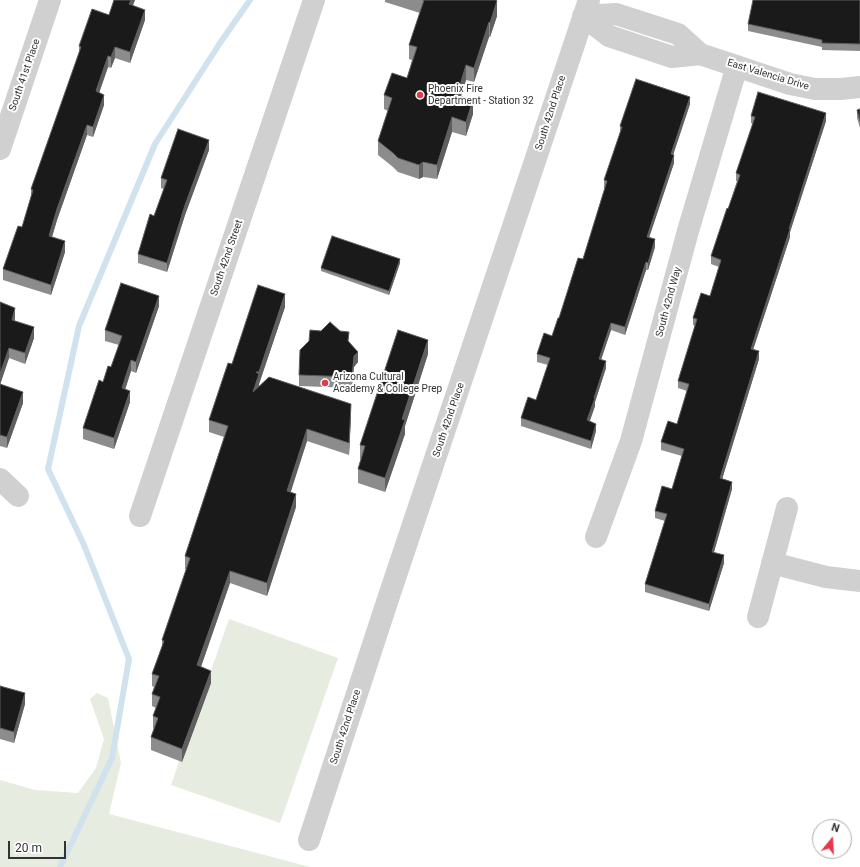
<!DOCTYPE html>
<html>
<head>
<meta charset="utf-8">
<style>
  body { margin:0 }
  #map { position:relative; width:860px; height:867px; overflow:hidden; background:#fff; font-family:Roboto,sans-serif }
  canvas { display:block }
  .north { position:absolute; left:812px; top:819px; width:40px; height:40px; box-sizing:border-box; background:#fff; border:1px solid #adadad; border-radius:50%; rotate:18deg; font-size:11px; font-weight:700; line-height:16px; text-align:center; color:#333 }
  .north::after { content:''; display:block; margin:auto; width:14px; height:18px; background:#e63946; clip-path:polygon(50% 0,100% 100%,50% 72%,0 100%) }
  .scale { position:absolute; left:8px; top:841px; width:58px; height:18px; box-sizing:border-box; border:2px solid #333; border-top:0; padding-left:5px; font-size:12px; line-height:14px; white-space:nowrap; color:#333; -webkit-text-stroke:3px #fff; paint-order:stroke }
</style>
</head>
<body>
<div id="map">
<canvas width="860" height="867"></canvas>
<div class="north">N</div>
<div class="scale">20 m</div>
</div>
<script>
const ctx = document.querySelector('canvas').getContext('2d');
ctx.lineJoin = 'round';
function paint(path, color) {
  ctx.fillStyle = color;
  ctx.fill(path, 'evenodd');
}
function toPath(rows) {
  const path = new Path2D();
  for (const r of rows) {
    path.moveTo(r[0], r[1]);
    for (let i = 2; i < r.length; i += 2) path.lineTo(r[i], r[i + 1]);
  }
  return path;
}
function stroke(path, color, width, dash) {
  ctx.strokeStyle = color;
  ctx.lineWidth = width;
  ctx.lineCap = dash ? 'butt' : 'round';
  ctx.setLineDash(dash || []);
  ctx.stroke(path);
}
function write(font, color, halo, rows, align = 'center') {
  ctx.font = font + ' Roboto,sans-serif';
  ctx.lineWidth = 4;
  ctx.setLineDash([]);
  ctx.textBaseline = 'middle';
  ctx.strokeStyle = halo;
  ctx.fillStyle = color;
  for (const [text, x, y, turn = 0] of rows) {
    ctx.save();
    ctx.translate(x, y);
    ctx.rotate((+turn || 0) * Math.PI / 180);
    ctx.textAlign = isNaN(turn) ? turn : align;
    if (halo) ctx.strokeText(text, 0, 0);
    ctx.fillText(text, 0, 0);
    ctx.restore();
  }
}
paint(toPath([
  [229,619,338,658,280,823,171,785],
  [97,693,108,698,121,763,109,814,310,867,0,867,0,780,35,790,78,793,96,768,104,739,90,699]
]), '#e6ecdf');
stroke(toPath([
  [60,867,112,758,129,659,84,545,48,469,79,326,155,144,220,43,250,0]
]), '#cfe2ee', 6);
stroke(toPath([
  [583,16,616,14,678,34,700,54,790,84,815,89,841,89,860,87],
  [583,16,609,36,672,57,700,54],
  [0,149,50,0],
  [0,479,18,496],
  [140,516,314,0],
  [596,537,631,441,688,231,737,66],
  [772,563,826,577,860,581],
  [758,617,787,508],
  [309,840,388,599,589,0]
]), '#d0d0d0', 22);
paint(toPath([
  [114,0,135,0,133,5,145,20,130,63,115,58,111,68,108,67,99,93,104,105,93,137,87,135,57,220,52,237,65,252,51,295,3,280,3,269,22,227,31,197,31,189,79,53,79,46,109,15],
  [385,0,496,0,497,16,490,37,489,37,474,82,466,80,461,96,473,114,466,136,452,132,437,179,423,177,419,179,398,172,393,167,378,155,378,141,388,111,384,109,384,95,407,78,412,60,409,59,409,45,420,13,385,2],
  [860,0,860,51,822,50,822,47,748,31,748,24],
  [690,104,673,155,674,163,649,237,655,247,648,270,646,270,625,335,611,330,601,359,606,368,595,402,595,406,590,421,596,431,591,449,521,426,521,418,536,400,548,365,537,362,537,354,552,336,583,259,605,188,604,188,604,180,620,133,620,126],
  [860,109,860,128,857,118,857,110],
  [751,116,826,121,790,232,790,237,753,350,759,359,722,479,732,489,714,552,724,563,709,611,645,592,645,584,665,521,655,518,655,511,672,489,682,456,661,450,661,442,677,424,687,391,678,388,678,381,695,326,693,325,693,318,710,296,719,267,711,264,711,256,728,209,737,181,736,181,736,173,753,124,751,123],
  [209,150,185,215,167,272,138,263,138,254,154,216,164,189,161,188,161,178],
  [400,263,389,295,321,271,321,268],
  [0,302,15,318,15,321,34,338,25,364,9,358,0,384,23,403,7,448,0,446],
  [159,306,136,373,131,371,125,390,130,402,114,449,83,439,83,428,103,382,111,367,119,345,105,341,105,330],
  [285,307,259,384,259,387,351,416,349,455,307,441,290,492,296,507,267,596,230,583,201,667,211,683,182,762,151,750,151,737,154,729,153,728,153,716,156,708,152,706,152,694,154,687,152,686,152,674,162,647,162,640,187,569,185,569,185,556,224,437,209,432,209,420,232,364],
  [349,341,358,362,354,367,352,388,299,386,299,375],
  [428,354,405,426,405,434,385,492,358,483,358,469,361,459,360,459,360,445],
  [0,686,25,704,14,743,0,739]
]), '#8c8c8c');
paint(toPath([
  [131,0,135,0,129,15,129,4],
  [497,1,497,16,490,37,490,23],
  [145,10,145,20,130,63,130,52],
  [489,22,489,37,474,82,474,68],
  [115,47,115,58,111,68,111,57],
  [108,56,108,67,96,102,96,91],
  [466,65,466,80,457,109,457,95],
  [104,95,104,105,93,137,93,127],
  [690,97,690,104,671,161,671,154],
  [473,100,473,114,466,136,466,122],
  [826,113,826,121,790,232,790,237,751,356,751,349],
  [452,117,452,132,437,179,437,165],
  [87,125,87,135,57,220,49,247,49,236,57,209],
  [209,140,209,150,185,215,167,272,167,263,185,205],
  [674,155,674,163,647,244,647,237],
  [423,162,423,177,419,179,419,165],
  [655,239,655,247,648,270,648,263],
  [65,241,65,252,51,295,51,285],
  [400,259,400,263,389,295,389,291],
  [646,262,646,270,625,335,625,327],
  [285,294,285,307,259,384,259,372],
  [159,296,159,306,136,373,136,362],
  [15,308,15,318,12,330,12,320],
  [611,323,611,330,599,366,599,359],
  [34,327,34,338,25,364,25,353],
  [428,340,428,354,405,426,405,434,385,492,385,478,402,419],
  [9,348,9,358,0,385,0,374],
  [759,351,759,359,720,486,720,478],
  [358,352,358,362,354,367,352,388,354,356],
  [131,360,131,371,122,399,122,388],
  [606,361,606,368,595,402,595,406,587,428,587,420,594,398],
  [259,374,259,386,253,392],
  [130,391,130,402,114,449,114,438],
  [23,392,23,403,7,448,7,437],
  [351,404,351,416,349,455,349,443],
  [596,424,596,431,591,449,591,441],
  [307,429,307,441,287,504,287,491],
  [732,482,732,489,712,559,712,552],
  [296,494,296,507,267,596,267,583],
  [724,555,724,563,709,611,709,604],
  [230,571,230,583,197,678,197,665],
  [211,671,211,683,182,762,182,749],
  [25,693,25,704,14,743,14,732]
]), '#5f5f5f');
const building = toPath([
  [114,0,131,0,129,4,145,10,130,52,115,47,111,57,108,56,96,91,104,95,93,127,87,125,57,209,49,236,65,241,51,285,3,269,18,226,22,227,33,190,31,189,81,47,79,46,92,9,109,15,114,0],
  [423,0,496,0,497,1,490,23,489,22,474,68,466,65,457,95,473,100,466,122,452,117,437,165,423,162,419,165,398,158,393,153,378,141,392,98,384,95,392,73,407,78,417,47,409,45,424,0,423,0],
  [753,0,860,0,860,44,822,43,822,40,748,24,753,0],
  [636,79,690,97,671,154,674,155,647,237,655,239,648,263,646,262,625,327,611,323,599,359,606,361,594,398,595,398,587,420,596,424,591,441,521,418,528,397,536,400,550,358,537,354,544,333,552,336,558,318,559,318,578,258,583,259,607,181,604,180,622,127,620,126,636,79],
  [758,92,826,113,789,229,790,229,751,349,759,351,720,478,732,482,712,552,724,555,709,604,645,584,667,514,655,511,662,486,672,489,684,449,661,442,668,421,677,424,689,384,678,381,697,319,693,318,701,293,710,296,721,260,711,256,727,208,728,209,740,175,736,173,755,117,751,116,758,92],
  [860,109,860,121,857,110,860,109],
  [178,129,209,140,185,205,167,263,138,254,150,214,154,216,167,180,161,178,178,129],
  [332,236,400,259,389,291,321,268,332,236],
  [121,283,159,296,136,362,131,360,122,388,130,391,114,438,83,428,99,380,103,382,108,366,111,367,122,336,105,330,121,283],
  [258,285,285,294,259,372,256,372,259,374,253,392,269,377,351,404,349,443,307,429,287,491,296,494,267,583,230,571,197,665,211,671,182,749,151,737,158,718,153,716,160,697,152,694,159,676,152,674,164,641,162,640,190,558,185,556,228,426,209,420,228,363,232,364,258,285],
  [0,302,15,308,12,320,34,327,25,353,9,348,0,374,0,302],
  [330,322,340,331,349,332,348,341,358,352,354,356,352,377,299,375,300,350,309,341,310,330,321,331,330,322],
  [398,330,428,340,402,419,405,420,385,478,358,469,365,446,360,445,398,330],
  [0,384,23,392,7,437,0,435,0,384],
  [0,686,25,693,14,732,0,728,0,686]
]);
paint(building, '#1a1a1a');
stroke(building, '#5f5f5f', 1);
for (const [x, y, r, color] of [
  [420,95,4,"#e63946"],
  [325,383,4,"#e63946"]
]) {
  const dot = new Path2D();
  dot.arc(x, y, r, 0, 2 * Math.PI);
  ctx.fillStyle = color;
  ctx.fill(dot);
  stroke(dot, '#fff', 1.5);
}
write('10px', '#333', '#fff', [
  ["South 41st Place",25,75,-71],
  ["East Valencia Drive",768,75,17],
  ["South 42nd Place",551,113,-72],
  ["South 42nd Street",227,258,-71],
  ["South 42nd Way",669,302,-75],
  ["South 42nd Place",449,420,-71],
  ["South 42nd Place",346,727,-72]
]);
write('10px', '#333', '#fff', [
  ["Phoenix Fire",428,89],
  ["Department - Station 32",428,101],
  ["Arizona Cultural",333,377],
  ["Academy & College Prep",333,389]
], 'left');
</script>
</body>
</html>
